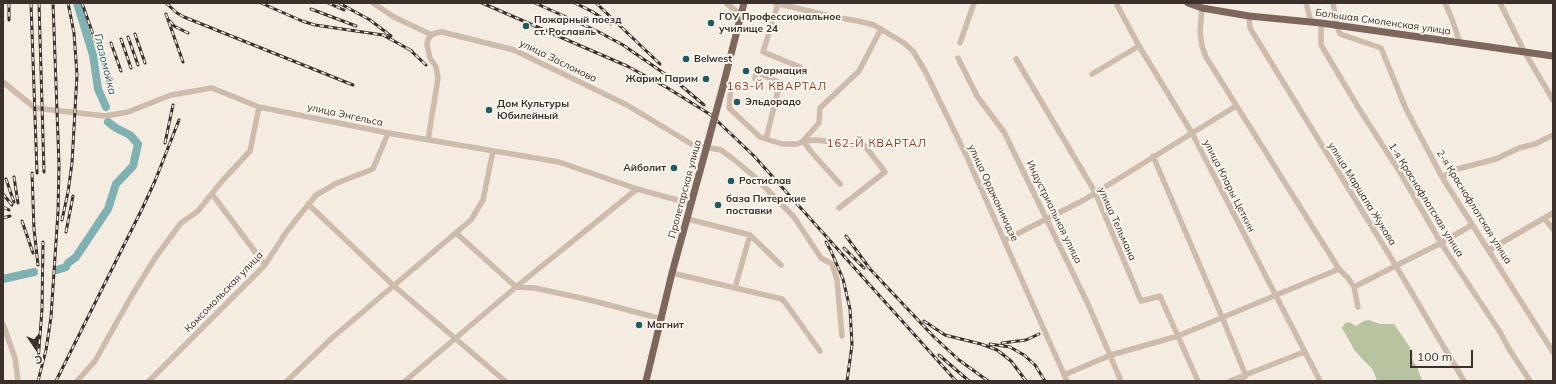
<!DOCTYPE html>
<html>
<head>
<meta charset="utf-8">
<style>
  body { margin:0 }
  #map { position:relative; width:1556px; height:384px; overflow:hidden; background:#f4ebe1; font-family:Mulish,sans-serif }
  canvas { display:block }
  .frame { position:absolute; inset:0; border:4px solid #3b302b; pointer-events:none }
  .north { position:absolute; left:16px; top:328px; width:40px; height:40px; -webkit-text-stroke:3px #fbf5ee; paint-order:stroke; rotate:167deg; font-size:11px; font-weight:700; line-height:16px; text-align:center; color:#3b302b }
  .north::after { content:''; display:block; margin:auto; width:14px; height:18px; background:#3b302b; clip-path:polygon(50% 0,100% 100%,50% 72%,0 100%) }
  .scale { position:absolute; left:1410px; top:350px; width:63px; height:18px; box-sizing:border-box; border:2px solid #3b302b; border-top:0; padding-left:5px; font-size:12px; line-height:14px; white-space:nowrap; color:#3b302b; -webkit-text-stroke:3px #fbf5ee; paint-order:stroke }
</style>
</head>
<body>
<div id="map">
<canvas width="1556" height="384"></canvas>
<div class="frame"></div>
<div class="north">С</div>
<div class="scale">100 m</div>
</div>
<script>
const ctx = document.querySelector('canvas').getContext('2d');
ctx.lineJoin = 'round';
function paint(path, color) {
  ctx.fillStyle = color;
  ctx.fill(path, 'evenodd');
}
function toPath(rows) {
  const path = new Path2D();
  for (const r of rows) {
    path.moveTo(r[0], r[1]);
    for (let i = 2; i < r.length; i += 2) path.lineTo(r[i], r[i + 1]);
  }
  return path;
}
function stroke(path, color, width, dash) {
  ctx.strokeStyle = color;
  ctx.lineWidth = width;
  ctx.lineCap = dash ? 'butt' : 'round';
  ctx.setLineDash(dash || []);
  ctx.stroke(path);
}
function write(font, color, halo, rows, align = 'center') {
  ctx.font = font + ' Mulish,sans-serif';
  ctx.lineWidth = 4;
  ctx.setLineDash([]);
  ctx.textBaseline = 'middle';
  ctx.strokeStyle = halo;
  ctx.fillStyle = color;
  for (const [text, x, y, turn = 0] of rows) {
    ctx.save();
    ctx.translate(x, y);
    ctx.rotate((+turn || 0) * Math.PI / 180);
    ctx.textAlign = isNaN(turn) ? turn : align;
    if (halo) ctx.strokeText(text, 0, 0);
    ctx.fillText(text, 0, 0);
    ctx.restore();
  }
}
paint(toPath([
  [1369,320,1380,324,1394,324,1409,346,1413,355,1412,359,1418,369,1422,381,1377,381,1373,370,1355,351,1342,328,1345,323,1349,322,1356,326,1364,321]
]), '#b8c4a0');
stroke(toPath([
  [77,3,93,55,98,89,106,107],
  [57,270,66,267,68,263,76,257,108,209,116,184,133,166,138,144,130,135,116,128,108,122],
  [3,279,34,272]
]), '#7fb0b2', 8);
stroke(toPath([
  [373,3,394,17,432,35,435,33,442,32,514,50,627,105,693,145,721,150,732,158,755,177,794,217,821,258,832,264,837,280,842,336],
  [726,3,741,15],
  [775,3,830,16,863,22,874,25,904,43,913,51,925,71,966,155,1067,381],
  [1116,3,1139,46,1192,133,1320,381],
  [1306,3,1311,22],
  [1333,3,1337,26,1340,34,1381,48,1406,109,1442,177,1553,352],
  [1445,3,1452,19,1460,43],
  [1500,3,1524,51,1553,100],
  [778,4,763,52,800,67],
  [1202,8,1200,32,1202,46,1206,57,1339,269,1348,278,1354,287,1358,307],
  [1249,16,1250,28,1396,266,1464,381],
  [1321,23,1321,45,1358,107,1401,174,1441,243,1500,332,1509,349,1530,381],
  [960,43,974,3],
  [958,58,977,96,1004,132,1088,304,1121,381],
  [1016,59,1095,192,1141,301,1160,296,1198,381],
  [1092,74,1139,46],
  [755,79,756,72,780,83,766,139],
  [3,82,35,108,105,116,128,112,171,95,212,88,259,107,388,133,559,162,637,189,692,204],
  [723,84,731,87,729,108,760,137,782,144,798,144,803,141,813,154,840,184],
  [428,140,438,78,436,67,430,58,427,45,428,39,432,35],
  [803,141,816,140,865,146,885,172,839,208],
  [803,141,819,123,820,108,859,71,881,29],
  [1153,156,1222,317,1246,376,1242,378,1243,381],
  [1442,177,1457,169,1496,159,1519,148,1535,144,1553,135],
  [212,194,265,265],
  [308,204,394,286,505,381],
  [1544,218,1553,229],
  [688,219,750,235,781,265],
  [456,233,516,287,535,288,590,300,662,319],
  [1005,240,1084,200,1236,106],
  [1489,250,1553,213],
  [672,273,782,299,787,305,820,351],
  [1354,287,1441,243,1472,225],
  [735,288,750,235],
  [3,324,15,358,18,381],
  [1064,375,1111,355,1178,336,1339,269],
  [77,381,95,361,131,297,155,258,181,223,198,211,222,181,250,151,259,107],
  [149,381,265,265,287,231,316,195,337,183,373,169,388,133],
  [287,381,332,338,471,220,483,200,493,151],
  [405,381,516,287,637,189],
  [1230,381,1304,352]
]), '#cdbbac', 5.5);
stroke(toPath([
  [1188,3,1202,8,1249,16,1321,23,1553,56],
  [722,90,744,3],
  [646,381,672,273,708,142]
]), '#7d675c', 7);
const rail = toPath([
  [9,3,9,20],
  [31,3,37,173],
  [39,3,44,172],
  [82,3,108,77],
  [166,3,177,13,184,17,353,85],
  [261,3,302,21,315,25,383,35,412,51],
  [328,3,344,10],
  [339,3,370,20,391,36],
  [482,3,627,66,666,87,711,115,754,156,956,381],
  [535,3,597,31,623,45,678,83,704,105],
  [575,3,593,12,611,24],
  [596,3,660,64],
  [311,9,356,26],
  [166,14,183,62],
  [170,21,174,26,188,33],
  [135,34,145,63],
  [128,37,138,65],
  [121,39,131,68],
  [111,43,121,71],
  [409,49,426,65],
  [165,143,173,105],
  [32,173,34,229,38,265],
  [14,177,18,203],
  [6,179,14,202],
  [3,194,12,205],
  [3,207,9,210],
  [3,218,10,216],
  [62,220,68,192,72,163,77,75,74,33,68,3],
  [22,221,33,253],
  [66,232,73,196],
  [846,236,870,269,934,337,959,360,988,381],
  [826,242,831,251,843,279,850,309,852,345,847,381],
  [844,248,864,268],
  [924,321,945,335,981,344,997,350,1011,361,1026,381],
  [1002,343,1026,340,1039,334],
  [990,344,1010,347,1024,355,1035,365,1045,381],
  [939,355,969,381],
  [38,362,42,309,43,242],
  [38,381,46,350,51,317,58,212,59,165,53,3],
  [56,381,142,209,155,181,179,120]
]);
stroke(rail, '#3b302b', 3);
stroke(rail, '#fbf5ee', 1.5, [4.5]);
stroke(toPath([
  [708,142,722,90]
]), '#7d675c', 7);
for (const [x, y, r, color] of [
  [711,23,4,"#1f5a5e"],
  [526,26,4,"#1f5a5e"],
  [686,59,4,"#1f5a5e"],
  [746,71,4,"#1f5a5e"],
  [706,79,4,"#1f5a5e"],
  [737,102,4,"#1f5a5e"],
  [489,110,4,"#1f5a5e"],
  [674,168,4,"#1f5a5e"],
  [731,181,4,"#1f5a5e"],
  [718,205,4,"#1f5a5e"],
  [639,325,4,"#1f5a5e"]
]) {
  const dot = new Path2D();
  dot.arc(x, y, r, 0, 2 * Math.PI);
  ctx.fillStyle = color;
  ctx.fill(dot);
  stroke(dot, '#fbf5ee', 1.5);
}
write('bold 10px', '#3b302b', '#fbf5ee', [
  ["ГОУ Профессиональное",719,17],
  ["училище 24",719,29],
  ["Пожарный поезд",534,20],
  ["ст. Рославль",534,32],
  ["Belwest",694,59],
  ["Фармация",754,71],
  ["Жарим Парим",698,79,"right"],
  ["Эльдорадо",745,102],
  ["Дом Культуры",497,104],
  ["Юбилейный",497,116],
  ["Айболит",666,168,"right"],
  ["Ростислав",739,181],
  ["база Питерские",726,199],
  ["поставки",726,211],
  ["Магнит",647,325]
], 'left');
write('10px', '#3b302b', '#fbf5ee', [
  ["Большая Смоленская улица",1383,22,8],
  ["улица Заслонова",558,61,26],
  ["улица Энгельса",345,115,12],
  ["улица Клары Цеткин",1229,186,63],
  ["Пролетарская улица",685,189,-75],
  ["улица Орджоникидзе",993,193,65],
  ["улица Маршала Жукова",1362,194,58],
  ["1-я Краснофлотская улица",1426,200,58],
  ["2-я Краснофлотская улица",1474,207,58],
  ["Индустриальная улица",1054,212,64],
  ["улица Тельмана",1117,224,66],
  ["Комсомольская улица",224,292,-46]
]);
write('italic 11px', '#1f5a5e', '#fbf5ee', [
  ["Глазомойка",105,64,76]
]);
ctx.letterSpacing = '1px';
write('11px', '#8c3b22', '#fbf5ee', [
  ["163-Й КВАРТАЛ",777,87],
  ["162-Й КВАРТАЛ",877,144]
]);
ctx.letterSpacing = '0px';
</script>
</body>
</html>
